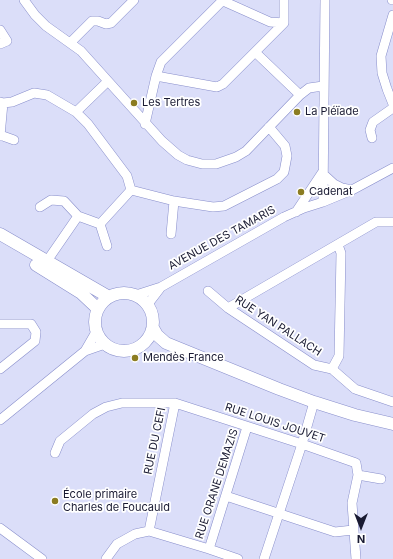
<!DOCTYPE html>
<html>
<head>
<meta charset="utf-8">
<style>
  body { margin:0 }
  #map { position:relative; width:393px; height:559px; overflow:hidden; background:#dbdef9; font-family:Inter,sans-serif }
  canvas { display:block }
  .north { position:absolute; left:341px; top:507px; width:40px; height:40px; -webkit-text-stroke:3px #fff; paint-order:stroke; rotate:180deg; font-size:11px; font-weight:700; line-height:16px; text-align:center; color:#191a32 }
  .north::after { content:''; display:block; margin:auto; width:14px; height:18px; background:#191a32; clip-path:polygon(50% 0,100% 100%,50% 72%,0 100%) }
</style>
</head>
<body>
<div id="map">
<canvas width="393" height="559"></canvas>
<div class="north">N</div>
</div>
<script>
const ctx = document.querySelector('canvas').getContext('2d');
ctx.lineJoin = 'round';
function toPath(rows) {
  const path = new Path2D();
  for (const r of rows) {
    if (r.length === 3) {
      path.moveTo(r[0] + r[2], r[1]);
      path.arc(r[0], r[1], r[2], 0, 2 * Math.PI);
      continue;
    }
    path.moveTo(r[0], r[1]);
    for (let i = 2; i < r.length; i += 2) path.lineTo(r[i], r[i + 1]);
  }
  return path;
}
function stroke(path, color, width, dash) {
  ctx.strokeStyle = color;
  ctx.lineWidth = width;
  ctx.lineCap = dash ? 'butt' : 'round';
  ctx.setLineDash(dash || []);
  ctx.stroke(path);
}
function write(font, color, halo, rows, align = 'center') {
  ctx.font = font + ' Inter,sans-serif';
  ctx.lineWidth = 3.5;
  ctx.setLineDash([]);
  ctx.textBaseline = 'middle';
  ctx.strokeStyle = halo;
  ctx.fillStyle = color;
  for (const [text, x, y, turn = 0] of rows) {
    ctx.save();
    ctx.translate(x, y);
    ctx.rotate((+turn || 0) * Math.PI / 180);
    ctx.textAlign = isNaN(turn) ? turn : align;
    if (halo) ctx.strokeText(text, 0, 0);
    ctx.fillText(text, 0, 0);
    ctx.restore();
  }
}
const street = toPath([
  [24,0,35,15,46,26,81,51,162,141,178,155,187,160,202,164,216,164,236,157,246,151,300,95,309,88,323,86],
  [392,0,393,0],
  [223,1,270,22,284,23],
  [393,15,381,56,382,73,387,89,393,104],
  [0,30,7,41,0,44],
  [70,43,92,21,98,21,106,24,111,23,134,0],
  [255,52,300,95],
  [156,76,217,87,223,84,284,23,284,0],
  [0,102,3,103,12,102,34,93,47,95,76,112,88,124,127,176,131,190,174,201,213,207,224,206,277,179,284,172,287,156,285,146,269,127],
  [76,112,108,81],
  [145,124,156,76,161,62,223,0],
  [0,135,14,140],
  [0,136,3,103],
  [372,138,370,130,373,122,393,108],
  [322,173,334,184,342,188,352,190],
  [323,202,352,190,393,168],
  [40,207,51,200,64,201,78,216],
  [296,212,322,173],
  [100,224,107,246],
  [171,234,174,201],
  [47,261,78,216,100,224,131,190],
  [208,291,228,308,314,365,332,369,339,356,341,253,338,245],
  [136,295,161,287,284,217,304,208,323,202,325,0],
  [148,304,161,287],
  [228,308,376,222,393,222],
  [0,324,31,324,36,332,35,341,0,369],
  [85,351,105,344],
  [332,369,355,389,393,402],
  [0,420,85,351,96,332],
  [55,453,60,441,93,414,106,407,122,403,175,403,302,444,356,463,358,475,352,503,356,559],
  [358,475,381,479],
  [226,496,335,532,353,530],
  [0,528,42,559],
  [149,531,175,403],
  [209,549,247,427],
  [106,559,117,544,135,534,149,531,209,549,238,559],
  [264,559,302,444,314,402]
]);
const secondary = toPath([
  [0,234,109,297],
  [36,265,81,293,98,309],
  [124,322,29],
  [153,328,157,335,166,343,279,389,314,402,355,415,393,424]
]);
stroke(street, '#888ecb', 10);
stroke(secondary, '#888ecb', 13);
stroke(street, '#fff', 9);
stroke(secondary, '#fff', 12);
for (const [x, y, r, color] of [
  [134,103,4,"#8b7c21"],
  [297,112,4,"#8b7c21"],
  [301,192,4,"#8b7c21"],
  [135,358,4,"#8b7c21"],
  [55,501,4,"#8b7c21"]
]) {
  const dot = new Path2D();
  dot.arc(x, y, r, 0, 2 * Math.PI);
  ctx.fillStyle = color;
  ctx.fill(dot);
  stroke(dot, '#fff', 1.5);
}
write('11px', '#191a32', '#fff', [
  ["Les Tertres",142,103],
  ["La Pléïade",305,112],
  ["Cadenat",309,192],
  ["Mendès France",143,358],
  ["École primaire",63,495],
  ["Charles de Foucauld",63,508]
], 'left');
write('11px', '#191a32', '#fff', [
  ["AVENUE DES TAMARIS",222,238,-29],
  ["RUE YAN PALLACH",278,326,33],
  ["RUE LOUIS JOUVET",275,423,18],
  ["RUE DU CEFI",155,441,-78],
  ["RUE ORANE DEMAZIS",217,484,-72]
]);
</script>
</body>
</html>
